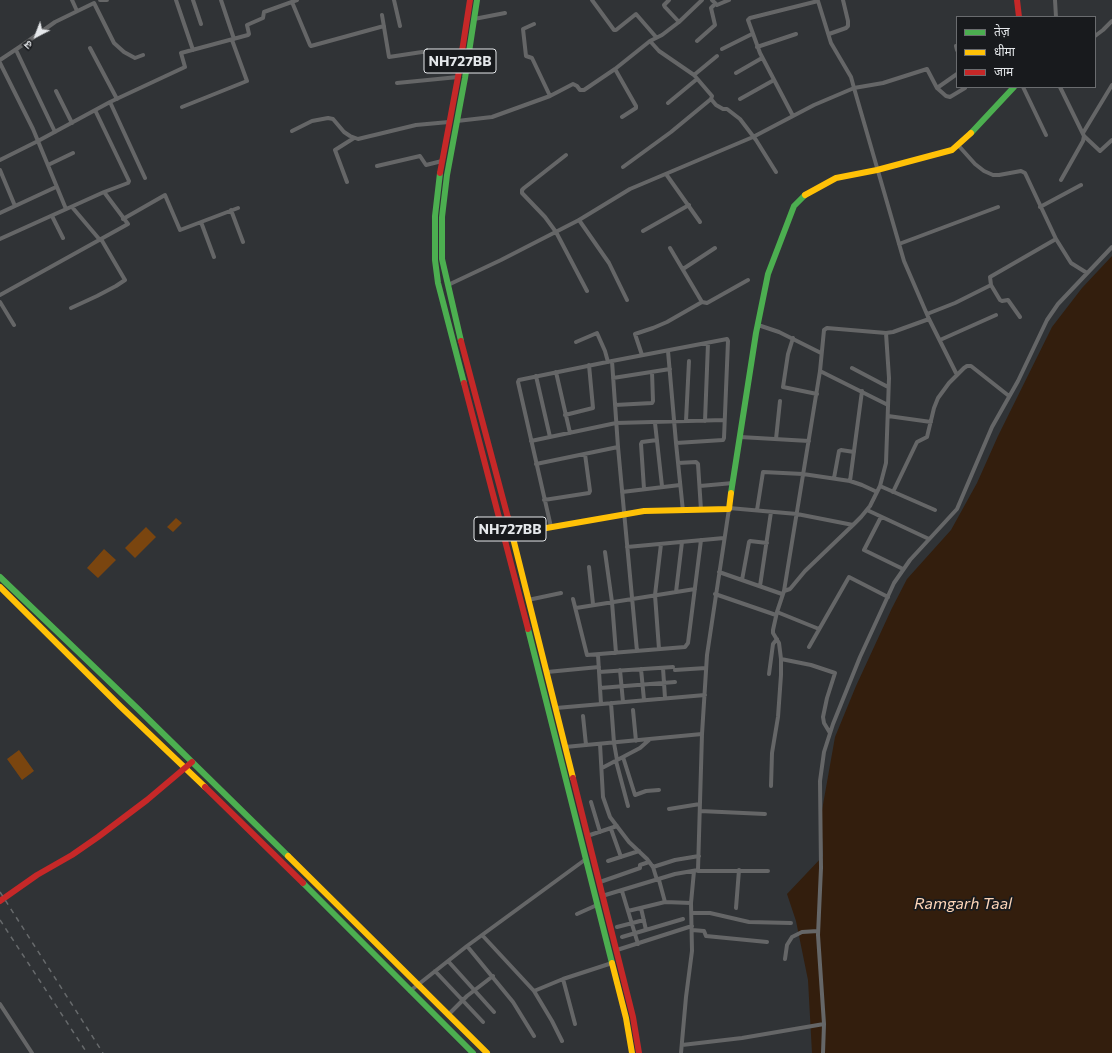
<!DOCTYPE html>
<html>
<head>
<meta charset="utf-8">
<style>
  body { margin:0 }
  #map { position:relative; width:1112px; height:1053px; overflow:hidden; background:#303336; font-family:Commissioner,"Noto Sans Devanagari",sans-serif }
  canvas { display:block }
  .legend { position:absolute; left:956px; top:16px; width:140px; height:72px; box-sizing:border-box; background:#181a1d; border:1px solid #6a6c6f; margin:0; padding:5px 7px; list-style:none; font-size:12px; color:#e5e8eb }
  .legend li { display:flex; align-items:center; gap:8px; height:20px }
  .legend b { width:20px; border:1px solid #6a6c6f }
  .north { position:absolute; left:16px; top:16px; width:40px; height:40px; -webkit-text-stroke:3px #181a1d; paint-order:stroke; rotate:222deg; font-size:11px; font-weight:700; line-height:16px; text-align:center; color:#e5e8eb }
  .north::after { content:''; display:block; margin:auto; width:14px; height:18px; background:#e5e8eb; clip-path:polygon(50% 0,100% 100%,50% 72%,0 100%) }
</style>
</head>
<body>
<div id="map">
<canvas width="1112" height="1053"></canvas>
<ul class="legend">
<li><b style="height:5px;background:#4caf50"></b>तेज़</li>
<li><b style="height:5px;background:#ffc107"></b>धीमा</li>
<li><b style="height:5px;background:#c62828"></b>जाम</li>
</ul>
<div class="north">उ</div>
</div>
<script>
const ctx = document.querySelector('canvas').getContext('2d');
ctx.lineJoin = 'round';
function paint(path, color) {
  ctx.fillStyle = color;
  ctx.fill(path, 'evenodd');
}
function toPath(rows) {
  const path = new Path2D();
  for (const r of rows) {
    path.moveTo(r[0], r[1]);
    for (let i = 2; i < r.length; i += 2) path.lineTo(r[i], r[i + 1]);
  }
  return path;
}
function stroke(path, color, width, dash) {
  ctx.strokeStyle = color;
  ctx.lineWidth = width;
  ctx.lineCap = dash ? 'butt' : 'round';
  ctx.setLineDash(dash || []);
  ctx.stroke(path);
}
function write(font, color, halo, rows, align = 'center') {
  ctx.font = font + ' Commissioner,sans-serif';
  ctx.lineWidth = 3.5;
  ctx.setLineDash([]);
  ctx.textBaseline = 'middle';
  ctx.strokeStyle = halo;
  ctx.fillStyle = color;
  for (const [text, x, y, turn = 0] of rows) {
    ctx.save();
    ctx.translate(x, y);
    ctx.rotate((+turn || 0) * Math.PI / 180);
    ctx.textAlign = isNaN(turn) ? turn : align;
    if (halo) ctx.strokeText(text, 0, 0);
    ctx.fillText(text, 0, 0);
    ctx.restore();
  }
}
paint(toPath([
  [176,518,182,523,173,532,167,527],
  [146,527,156,537,135,558,125,548],
  [104,549,116,560,98,578,87,568],
  [19,750,34,771,22,780,7,759]
]), '#7a450f');
paint(toPath([
  [1112,256,1112,1053,812,1053,808,980,796,921,787,894,823,856,821,816,835,737,856,686,892,608,907,579,951,530,977,483,998,436,1052,327,1082,288]
]), '#331e0d');
stroke(toPath([
  [72,0,77,11],
  [100,0,107,0],
  [176,0,193,50],
  [193,0,201,24],
  [221,0,234,39],
  [394,0,400,26],
  [592,0,614,30,616,30,636,14,656,37],
  [669,0,664,5,665,7,679,22],
  [712,0,717,5,729,0],
  [1055,0,1056,17],
  [292,2,310,45,311,46,384,26],
  [382,15,389,57,422,52,462,51],
  [474,19,505,13],
  [534,24,523,29,526,56,532,58,550,96],
  [829,34,846,28,848,26,848,21,843,0],
  [1095,36,1103,30,1112,21],
  [697,41,715,25,711,8,715,4],
  [956,46,957,50],
  [757,47,796,34],
  [90,48,117,99],
  [722,49,752,34],
  [16,50,55,132],
  [0,60,24,44,55,22,94,3,114,43,124,52,135,58,143,55],
  [0,63,33,129,66,209],
  [615,69,636,106,636,108,622,117],
  [736,73,762,58],
  [694,75,717,56],
  [397,83,458,77],
  [1023,87,1046,135],
  [1060,87,1084,136,1083,141,1061,180],
  [937,88,957,74],
  [56,91,72,123],
  [711,99,716,105,723,109,727,109,740,119,756,140,776,172],
  [740,99,774,80],
  [110,102,145,178],
  [668,103,697,79],
  [182,107,247,81,232,40],
  [793,116,760,53,748,20,750,18,818,1,831,43,851,77,854,88,883,83,927,69,937,88,946,96,950,97,965,88],
  [457,121,492,117,550,96,573,84,577,86,580,90,584,90,615,69,650,41,662,35,679,22,702,0],
  [292,131,312,121,328,118,333,119,344,132,350,136,358,139,416,125,449,122],
  [1083,133,1112,85],
  [1084,136,1100,151,1112,140],
  [958,145,975,164,984,171,993,175,999,175,1021,171,1025,173,1056,239,1071,263,1087,273],
  [566,155,524,188,522,190,522,193,545,217,556,232,587,291],
  [0,160,38,141,110,102,185,67,181,53,248,35,249,34,247,25,263,18,264,12,297,0],
  [48,165,73,153],
  [377,166,420,156,426,165,442,161],
  [623,167,671,132,711,99,712,96,694,75,659,51,650,41],
  [0,170,15,206],
  [666,174,700,222],
  [347,182,335,150,354,138],
  [72,207,100,240],
  [1040,207,1081,185],
  [231,210,243,242],
  [0,213,56,187],
  [52,216,63,238],
  [123,219,165,195,180,230,238,208],
  [579,220,609,263,627,300],
  [201,222,214,257],
  [643,231,689,205],
  [0,239,104,192,128,183,129,181,95,110],
  [899,244,998,207],
  [683,269,715,248],
  [448,285,501,260,579,220,630,189,753,137,814,105,854,88,904,261,929,319,957,375],
  [991,285,1000,300,1002,301,1008,300,1020,317],
  [0,295,128,224,104,192],
  [0,302,14,325],
  [702,302,707,303,748,280],
  [71,308,97,296,116,286,125,280,101,239],
  [927,314,955,303,991,285,990,277,1056,239],
  [758,325,779,332,821,353],
  [793,338,788,354,783,387,817,394],
  [940,340,996,315],
  [576,342,597,333,605,351,608,362],
  [668,351,676,443,683,511],
  [642,355,635,334,653,328,667,322,702,302,670,248],
  [612,361,618,447,637,651],
  [852,368,888,387],
  [820,371,888,405],
  [556,372,570,433],
  [536,376,550,437],
  [613,378,670,369],
  [615,405,652,403,653,401,652,372],
  [565,415,593,408,589,365],
  [888,416,931,422],
  [686,421,689,361],
  [705,421,708,343],
  [655,423,662,486],
  [740,437,809,441],
  [776,439,780,401],
  [531,441,616,423,724,420],
  [678,463,696,462,698,464,701,510],
  [536,464,618,447],
  [834,478,839,451,841,450,854,452],
  [850,481,862,391],
  [700,486,733,483],
  [880,486,935,510],
  [644,489,641,444,642,442,657,440],
  [622,492,680,485],
  [893,492,917,442,927,437,934,408,938,398,949,383,964,368,967,366,971,366,1009,396],
  [544,500,589,493,590,491,585,454],
  [729,508,797,514,853,525,861,517,870,506,880,486,886,463,889,378,886,333,893,332,929,319],
  [757,510,763,472,803,474,850,481,862,485,877,492],
  [867,510,929,539],
  [881,517,864,550,903,569],
  [551,527,518,382,519,380,612,361,727,339,728,341,724,438,723,440,676,443],
  [627,547,724,538],
  [605,552,612,602,616,653],
  [589,567,593,604],
  [719,572,782,594],
  [742,580,749,542,750,541,767,543],
  [760,586,771,512],
  [784,591,790,589,805,571,853,525],
  [676,592,682,542],
  [715,594,776,615],
  [573,599,587,655,685,647,688,643,701,540],
  [528,600,561,593],
  [576,608,695,589],
  [777,612,819,629],
  [809,647,849,577,888,597],
  [659,649,655,595,661,544],
  [598,655,601,704],
  [781,659,811,665,835,673,827,698,823,717,824,723,830,733],
  [663,668,665,698],
  [641,669,644,700],
  [620,670,623,702],
  [675,670,706,668],
  [547,672,599,667],
  [599,672,673,667],
  [769,674,773,644,777,639],
  [600,688,675,682],
  [611,703,614,743,617,760],
  [556,708,705,695],
  [633,710,636,741],
  [583,716,586,745],
  [600,744,603,797,610,817,629,842,647,859,653,867,657,880],
  [565,747,702,734],
  [623,757,635,795,646,791,659,790],
  [616,761,628,806],
  [602,768,640,748,649,740],
  [771,786,772,753,778,717,781,675,781,659,779,643,773,633,773,630,777,612,784,591,820,371,824,330,827,328,886,333],
  [591,802,600,832],
  [669,809,700,804],
  [700,811,765,814],
  [611,829,621,857],
  [587,836,617,826],
  [608,861,639,851],
  [653,867,675,860,699,856],
  [698,871,768,871],
  [659,880,665,902],
  [600,882,640,868,640,865,649,862],
  [622,891,638,944],
  [602,896,675,874,698,870,702,734,707,655,729,509],
  [641,908,646,930],
  [736,908,739,870],
  [628,911,665,902,691,903],
  [692,913,710,913,749,922,791,923],
  [577,914,597,905],
  [617,927,644,920],
  [692,930,704,931,706,936,767,942],
  [482,935,534,991,552,1021,562,1041],
  [622,937,683,919],
  [467,946,513,1002,534,1036],
  [617,950,692,926],
  [785,959,787,945,792,937,802,932,818,931],
  [448,961,494,1012],
  [435,971,483,1022],
  [563,979,575,1024],
  [410,991,467,946,586,859],
  [534,991,563,979,612,963],
  [0,1004,32,1053],
  [449,1014,467,996,493,976],
  [682,1045,742,1038,824,1024],
  [681,1053,686,997,692,951,691,903,694,871],
  [823,1053,824,1024,818,935,821,868,820,781,824,752,833,724,860,657,894,583,910,560,957,509,992,427,1018,381,1047,320,1058,304,1112,247]
]), '#656667', 4);
stroke(toPath([
  [971,133,1014,87],
  [440,173,435,216,435,260,438,283,464,383],
  [461,341,442,259,442,217,447,175,465,78,477,0],
  [731,493,756,333,768,274,794,206,805,195],
  [0,577,138,709,288,856],
  [528,629,612,963],
  [303,883,473,1053]
]), '#4caf50', 6);
stroke(toPath([
  [805,195,836,178,877,170,952,150,971,133],
  [508,518,573,778],
  [512,534,644,511,729,509,731,493],
  [0,587,120,706,205,787],
  [288,856,487,1053],
  [612,963,626,1018,632,1053]
]), '#ffc107', 6);
stroke(toPath([
  [1017,0,1019,17],
  [440,173,458,77,470,0],
  [461,341,508,518],
  [464,383,528,629],
  [573,778,633,1017,639,1053],
  [205,787,303,883],
  [0,901,37,875,72,855,98,837,147,800,192,762]
]), '#c62828', 6);
stroke(toPath([
  [0,892,103,1053],
  [0,920,87,1053]
]), '#676a6c', 1.5, [5, 5]);
for (const [x, y, w] of [
  [460,61,72],
  [510,529,72]
]) {
  const box = new Path2D();
  box.roundRect(x - w / 2, y - 12, w, 24, 3);
  ctx.fillStyle = '#181a1d';
  ctx.fill(box);
  stroke(box, '#e5e8eb', 1);
}
write('bold 14px', '#e5e8eb', null, [
  ["NH727BB",460,61],
  ["NH727BB",510,529]
]);
write('italic 16px', '#fdd5b8', '#181a1d', [
  ["Ramgarh Taal",963,904]
]);
</script>
</body>
</html>
